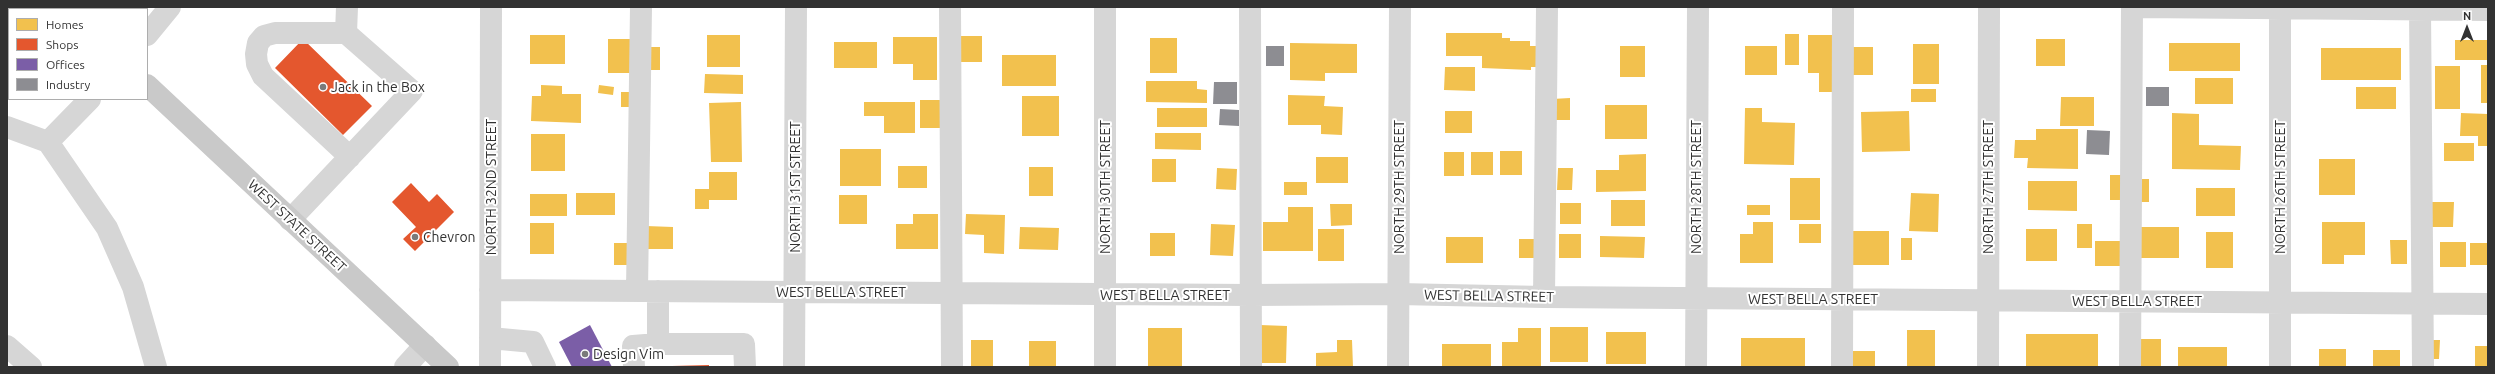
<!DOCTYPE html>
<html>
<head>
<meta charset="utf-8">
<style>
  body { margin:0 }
  #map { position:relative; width:2495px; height:374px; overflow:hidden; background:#fff; font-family:Ubuntu,sans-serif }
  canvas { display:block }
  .frame { position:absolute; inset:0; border:8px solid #323232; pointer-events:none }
  .legend { position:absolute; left:8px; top:8px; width:140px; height:92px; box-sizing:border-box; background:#fff; border:1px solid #adadad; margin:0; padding:5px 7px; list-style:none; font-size:12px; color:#323232 }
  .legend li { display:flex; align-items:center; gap:8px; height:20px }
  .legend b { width:20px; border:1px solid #adadad }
  .north { position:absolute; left:2447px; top:8px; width:40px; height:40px; -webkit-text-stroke:3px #fff; paint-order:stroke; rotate:0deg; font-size:11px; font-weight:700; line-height:16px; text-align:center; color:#323232 }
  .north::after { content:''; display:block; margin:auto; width:14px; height:18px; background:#323232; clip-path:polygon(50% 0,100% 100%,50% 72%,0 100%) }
</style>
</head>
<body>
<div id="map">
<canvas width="2495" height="374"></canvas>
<div class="frame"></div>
<ul class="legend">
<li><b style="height:11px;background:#f2c14e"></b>Homes</li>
<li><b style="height:11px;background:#e4572e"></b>Shops</li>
<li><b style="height:11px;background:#7b5ea7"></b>Offices</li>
<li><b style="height:11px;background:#8d8d92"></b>Industry</li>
</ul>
<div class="north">N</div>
</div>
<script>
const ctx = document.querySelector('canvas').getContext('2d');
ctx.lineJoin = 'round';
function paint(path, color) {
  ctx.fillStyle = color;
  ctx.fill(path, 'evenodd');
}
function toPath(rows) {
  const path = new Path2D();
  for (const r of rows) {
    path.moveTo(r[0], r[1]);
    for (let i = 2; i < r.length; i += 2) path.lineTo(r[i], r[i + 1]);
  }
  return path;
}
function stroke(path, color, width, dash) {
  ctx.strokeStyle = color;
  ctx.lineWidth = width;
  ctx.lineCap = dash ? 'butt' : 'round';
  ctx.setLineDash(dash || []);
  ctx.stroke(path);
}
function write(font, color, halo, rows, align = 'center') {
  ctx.font = font + ' Ubuntu,sans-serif';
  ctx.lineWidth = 4;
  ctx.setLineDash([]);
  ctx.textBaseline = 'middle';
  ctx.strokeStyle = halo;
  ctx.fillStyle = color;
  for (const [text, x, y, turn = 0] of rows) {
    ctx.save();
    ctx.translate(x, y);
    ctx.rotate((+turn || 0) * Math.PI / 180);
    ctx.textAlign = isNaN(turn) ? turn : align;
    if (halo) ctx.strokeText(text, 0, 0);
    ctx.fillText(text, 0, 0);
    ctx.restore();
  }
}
paint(toPath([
  [1446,33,1502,33,1502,38,1510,38,1510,41,1530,41,1530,46,1538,46,1538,67,1531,67,1531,70,1482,68,1482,56,1446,56],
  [1785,34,1799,34,1799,65,1785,65],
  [530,35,565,35,565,64,530,64],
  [707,35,740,35,740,67,707,67],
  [1808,35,1834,35,1834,92,1819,92,1819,73,1808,73],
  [955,36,982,36,982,62,954,62],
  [893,37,937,37,937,80,913,80,913,64,893,64],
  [1150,38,1177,38,1177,73,1150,73],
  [608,39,633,39,633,73,608,73],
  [2036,39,2065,39,2065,66,2036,66],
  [2455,40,2488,40,2488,60,2455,60],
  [834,42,877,42,877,68,834,68],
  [1290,43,1357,44,1357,73,1325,73,1325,81,1290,80],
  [2169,43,2240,43,2240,71,2169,71],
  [1913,44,1939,44,1939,84,1913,84],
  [1620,46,1645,46,1645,77,1620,77],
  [1745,46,1777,46,1777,75,1745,75],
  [646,47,660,47,660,70,647,70],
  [1850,47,1873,47,1873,75,1850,75],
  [2321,48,2401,48,2401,80,2321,80],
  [1002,55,1056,55,1056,86,1002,86],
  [2481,65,2488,65,2488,103,2481,103],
  [2435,66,2460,66,2460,109,2435,109],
  [1445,67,1475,67,1475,91,1444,90],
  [705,74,743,75,743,94,704,93],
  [2195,78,2233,78,2233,104,2195,104],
  [1146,81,1197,81,1197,89,1207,90,1207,103,1146,102],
  [541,85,562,86,562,94,581,94,581,123,531,121,532,96,541,96],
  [599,85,614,87,613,95,598,93],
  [2356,87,2396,87,2396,109,2356,109],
  [1911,89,1936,89,1936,102,1911,102],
  [621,92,631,92,631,107,621,107],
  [1288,95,1325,96,1324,106,1343,107,1342,135,1321,134,1321,125,1288,125],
  [1022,96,1059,96,1059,136,1022,136],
  [2061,97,2094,97,2094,126,2060,126],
  [1570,98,1570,120,1552,120,1552,99],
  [920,100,942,100,942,128,920,128],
  [741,102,742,162,711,162,709,103],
  [864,102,915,102,915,133,884,133,884,116,864,116],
  [1605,105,1647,105,1647,139,1605,139],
  [1157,108,1207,108,1207,127,1157,127],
  [1745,108,1762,108,1762,122,1795,123,1794,165,1744,164],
  [1445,111,1472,111,1472,133,1445,133],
  [1909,111,1910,151,1862,152,1861,112],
  [2172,113,2199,114,2199,145,2241,146,2240,170,2172,169],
  [2461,113,2488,114,2488,146,2478,146,2478,136,2460,136],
  [2036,129,2078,129,2078,169,2027,168,2028,158,2014,158,2015,140,2036,140],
  [1155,133,1201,133,1201,150,1155,149],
  [531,134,565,134,565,171,531,171],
  [2444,143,2474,143,2474,161,2444,161],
  [840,149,881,149,881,186,840,186],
  [1500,151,1522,151,1522,175,1500,175],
  [1444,152,1464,152,1464,176,1444,176],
  [1471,152,1493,152,1493,175,1471,175],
  [1646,154,1646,191,1596,192,1596,170,1619,170,1619,155],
  [1316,157,1348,157,1348,183,1316,183],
  [1152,159,1176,159,1176,182,1152,182],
  [2319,159,2355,159,2355,195,2319,195],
  [898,166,927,166,927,188,898,188],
  [1029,167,1053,167,1053,196,1029,196],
  [1217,168,1237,169,1236,190,1216,189],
  [1558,168,1573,168,1572,190,1557,190],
  [709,172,737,172,737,200,709,200,709,209,695,209,695,189,709,189],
  [2110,175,2124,175,2124,200,2110,200],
  [1790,178,1820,178,1820,220,1790,220],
  [2138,179,2149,179,2149,202,2138,202],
  [2028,181,2077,181,2077,211,2028,210],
  [1284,182,1307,182,1307,195,1284,195],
  [2196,188,2235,188,2235,216,2196,216],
  [576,193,615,193,615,215,576,215],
  [1911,193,1939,194,1938,232,1909,231],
  [530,194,567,194,567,216,530,216],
  [839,195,867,195,867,224,839,224],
  [1611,200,1645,200,1645,226,1611,226],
  [2427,202,2454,202,2453,227,2426,227],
  [1560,203,1581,203,1581,224,1560,224],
  [1330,204,1352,204,1352,225,1331,226],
  [1747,205,1770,205,1770,215,1747,215],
  [1288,207,1313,207,1313,251,1263,251,1263,222,1288,222],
  [913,214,938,214,938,249,896,249,896,224,913,224],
  [966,214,1005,215,1004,254,984,253,984,235,965,234],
  [1753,222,1773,222,1773,263,1740,263,1740,234,1753,234],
  [2322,222,2365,222,2365,255,2344,255,2344,264,2322,264],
  [530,223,554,223,554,254,530,254],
  [1211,224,1235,225,1233,256,1210,255],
  [1799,224,1821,224,1821,243,1799,243],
  [2077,224,2092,224,2092,248,2077,248],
  [646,226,673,227,673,249,646,249],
  [1020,227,1059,228,1058,250,1019,249],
  [2138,227,2179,227,2179,258,2138,258],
  [1318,229,1344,229,1344,261,1318,261],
  [2026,229,2057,229,2057,261,2026,261],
  [1848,231,1889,231,1889,265,1848,265],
  [2206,232,2233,232,2233,268,2206,268],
  [1150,233,1175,233,1175,256,1150,256],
  [1559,234,1581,234,1581,258,1559,258],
  [1600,236,1645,237,1644,258,1600,257],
  [1446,237,1483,237,1483,263,1446,263],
  [1901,238,1912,238,1912,260,1901,260],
  [1519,239,1539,239,1539,258,1519,258],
  [2390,240,2407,240,2407,264,2391,264],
  [2095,241,2125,241,2125,266,2095,266],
  [2440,242,2466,242,2466,267,2440,267],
  [614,243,631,243,631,265,614,265],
  [2470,243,2488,243,2488,265,2470,265],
  [1260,325,1287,326,1286,363,1260,363],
  [1550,327,1588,327,1588,362,1550,362],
  [1148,328,1182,328,1182,367,1148,367],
  [1518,328,1541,328,1541,366,1502,366,1502,342,1518,342],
  [1907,330,1935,330,1935,367,1907,367],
  [1606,332,1646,332,1646,364,1606,364],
  [2026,334,2098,334,2098,367,2026,366],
  [1741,338,1805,338,1805,367,1741,367],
  [2136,339,2161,339,2161,366,2136,366],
  [971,340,993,340,993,367,971,367],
  [1337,340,1352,340,1353,367,1316,367,1316,353,1337,352],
  [2427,340,2440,340,2439,359,2427,359],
  [1029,341,1056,341,1056,367,1029,367],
  [1442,344,1491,344,1491,367,1442,367],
  [2475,346,2488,346,2488,367,2475,367],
  [2178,347,2227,347,2227,367,2178,367],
  [2319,349,2346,349,2346,367,2319,367],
  [2373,350,2400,350,2400,367,2373,367],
  [1853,351,1875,351,1875,367,1853,367]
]), '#f2c14e');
paint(toPath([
  [303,39,372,106,343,135,275,68],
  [411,183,429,202,437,194,454,212,415,251,403,239,416,227,392,202],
  [709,365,709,367,672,367,672,366]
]), '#e4572e');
paint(toPath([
  [590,325,612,367,572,367,559,342]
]), '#7b5ea7');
paint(toPath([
  [1266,46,1284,46,1284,66,1266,66],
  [1214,82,1237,82,1237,104,1213,104],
  [2146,87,2169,87,2169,106,2146,106],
  [1220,109,1239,110,1239,126,1219,125],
  [2087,130,2110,131,2109,155,2086,154]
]), '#8d8d92');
stroke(toPath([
  [950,7,952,367],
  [1105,7,1105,367],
  [1250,7,1251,367],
  [2138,7,2488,10],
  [2420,9,2423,367],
  [346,33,275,33,264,36,258,43,256,54,257,64,263,76,350,157],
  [147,35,170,7],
  [7,127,48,142,107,228,133,287,156,367],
  [48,142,90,99],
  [290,220,412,91,346,33,347,7],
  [490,290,1251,295,1398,294,1544,297,2488,304],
  [637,291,641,7],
  [1544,297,1547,7],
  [490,338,533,342,545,367],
  [658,344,744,344,745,367],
  [7,346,31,367],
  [405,367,425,345],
  [490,367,491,7],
  [634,367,633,346,658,344,658,291],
  [794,367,796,7],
  [1398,367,1400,7],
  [1696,367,1698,7],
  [1842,367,1843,7],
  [1988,367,1989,7],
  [2130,367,2132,7],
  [2280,367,2280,7]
]), '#d6d6d6', 22);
stroke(toPath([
  [63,7,65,9],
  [147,85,448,367]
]), '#c9c9c9', 22);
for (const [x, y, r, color] of [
  [323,87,4,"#7a7a7a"],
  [415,237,4,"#7a7a7a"],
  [585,354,4,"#7a7a7a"]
]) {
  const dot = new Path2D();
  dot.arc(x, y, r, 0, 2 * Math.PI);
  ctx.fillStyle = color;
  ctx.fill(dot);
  stroke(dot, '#fff', 1.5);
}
write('14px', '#323232', '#fff', [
  ["Jack in the Box",331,87],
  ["Chevron",423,237],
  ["Design Vim",593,354]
], 'left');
write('14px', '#323232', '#fff', [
  ["NORTH 32ND STREET",491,187,-90],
  ["NORTH 31ST STREET",795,187,-90],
  ["NORTH 30TH STREET",1105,187,-90],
  ["NORTH 29TH STREET",1399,187,-90],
  ["NORTH 28TH STREET",1696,187,-90],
  ["NORTH 27TH STREET",1988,187,-90],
  ["NORTH 26TH STREET",2280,187,-90],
  ["WEST STATE STREET",297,226,43],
  ["WEST BELLA STREET",841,292],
  ["WEST BELLA STREET",1165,295],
  ["WEST BELLA STREET",1489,296,1],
  ["WEST BELLA STREET",1813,299],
  ["WEST BELLA STREET",2137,301]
]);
</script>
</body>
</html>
